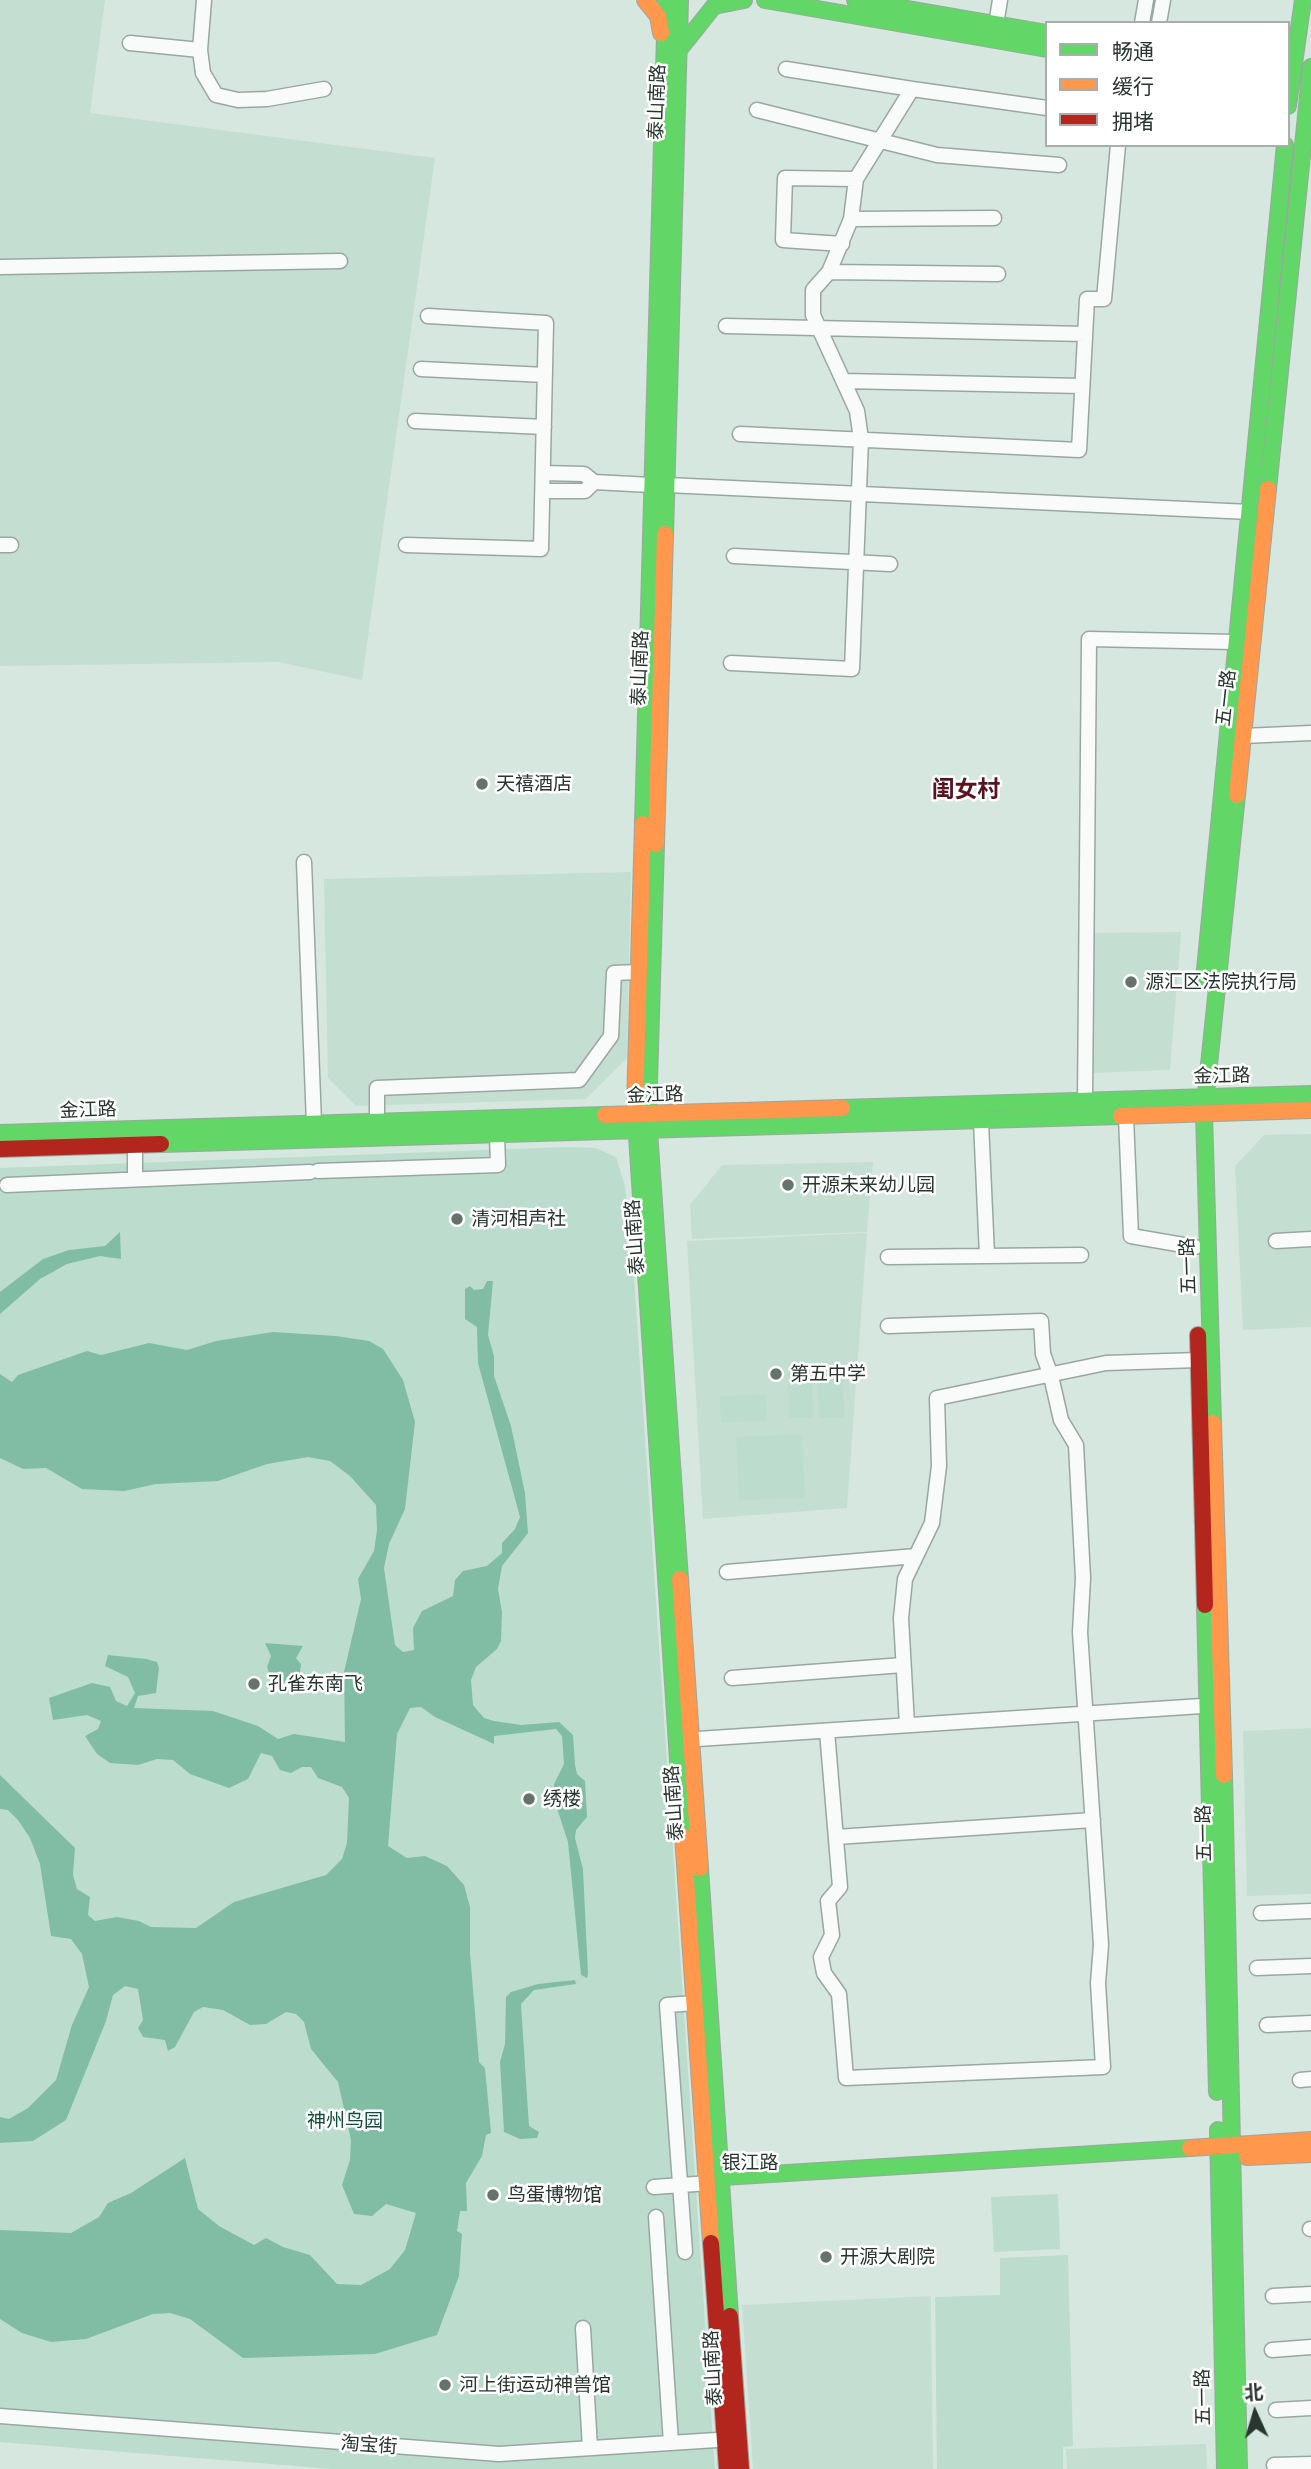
<!DOCTYPE html>
<html>
<head>
<meta charset="utf-8">
<style>
  body { margin:0 }
  #map { position:relative; width:1311px; height:2469px; overflow:hidden; background:#d6e7df; font-family:"Asap Condensed","Noto Sans SC",sans-serif }
  canvas { display:block }
  .legend { position:absolute; left:1045px; top:21px; width:245px; height:126px; box-sizing:border-box; background:#fff; border:2px solid #a9aeac; margin:0; padding:9px 12px; list-style:none; font-size:21px; color:#29352f }
  .legend li { display:flex; align-items:center; gap:14px; height:35px }
  .legend b { width:35px; border:2px solid #a9aeac }
  .north { position:absolute; left:1220px; top:2378px; width:70px; height:70px; -webkit-text-stroke:5px #fff; paint-order:stroke; rotate:356deg; font-size:19px; font-weight:700; line-height:28px; text-align:center; color:#29352f }
  .north::after { content:''; display:block; margin:auto; width:24px; height:32px; background:#29352f; clip-path:polygon(50% 0,100% 100%,50% 72%,0 100%) }
</style>
</head>
<body>
<div id="map">
<canvas width="1311" height="2469"></canvas>
<ul class="legend">
<li><b style="height:9px;background:#63d668"></b>畅通</li>
<li><b style="height:9px;background:#ff974d"></b>缓行</li>
<li><b style="height:9px;background:#b3261e"></b>拥堵</li>
</ul>
<div class="north">北</div>
</div>
<script>
const ctx = document.querySelector('canvas').getContext('2d');
ctx.lineJoin = 'round';
function paint(path, color) {
  ctx.fillStyle = color;
  ctx.fill(path, 'evenodd');
}
function toPath(rows) {
  const path = new Path2D();
  for (const r of rows) {
    path.moveTo(r[0], r[1]);
    for (let i = 2; i < r.length; i += 2) path.lineTo(r[i], r[i + 1]);
  }
  return path;
}
function stroke(path, color, width, dash) {
  ctx.strokeStyle = color;
  ctx.lineWidth = width;
  ctx.lineCap = dash ? 'butt' : 'round';
  ctx.setLineDash(dash || []);
  ctx.stroke(path);
}
function write(font, color, halo, rows, align = 'center') {
  ctx.font = font + ' "Asap Condensed","Noto Sans SC",sans-serif';
  ctx.lineWidth = 5;
  ctx.setLineDash([]);
  ctx.textBaseline = 'middle';
  ctx.strokeStyle = halo;
  ctx.fillStyle = color;
  for (const [text, x, y, turn = 0] of rows) {
    ctx.save();
    ctx.translate(x, y);
    ctx.rotate((+turn || 0) * Math.PI / 180);
    ctx.textAlign = isNaN(turn) ? turn : align;
    if (halo) ctx.strokeText(text, 0, 0);
    ctx.fillText(text, 0, 0);
    ctx.restore();
  }
}
paint(toPath([
  [0,0,105,0,90,113,435,158,362,680,279,662,0,666],
  [631,872,627,1058,586,1099,356,1106,328,1078,324,879],
  [1181,932,1170,1070,1093,1073,1093,933],
  [1311,1134,1311,1327,1243,1330,1235,1166,1264,1135],
  [873,1162,867,1232,692,1239,690,1205,722,1165],
  [867,1233,847,1508,703,1519,687,1241],
  [1311,1728,1311,1894,1247,1896,1243,1731],
  [931,2296,933,2469,753,2469,742,2305],
  [1206,2444,1207,2469,1067,2469,1066,2449]
]), '#c4dfd2');
paint(toPath([
  [568,1147,596,1148,616,1157,625,1186,632,1247,715,2469,332,2469,0,2442,0,1168],
  [812,1370,813,1418,789,1418,788,1371],
  [843,1370,844,1418,819,1418,818,1371],
  [766,1394,767,1421,721,1423,720,1396],
  [802,1434,805,1498,739,1500,736,1437],
  [1058,2194,1060,2249,994,2252,991,2197],
  [1068,2255,1073,2446,1063,2447,1063,2469,937,2469,935,2297,1000,2295,1000,2258]
]), '#bcddce');
paint(toPath([
  [120,1232,121,1259,100,1256,67,1264,40,1279,0,1314,0,1292,43,1259,69,1250,105,1246],
  [487,1281,493,1281,488,1335,494,1356,494,1376,511,1426,525,1493,528,1533,502,1566,498,1589,502,1612,501,1641,497,1649,476,1667,471,1680,473,1705,484,1718,494,1721,521,1725,559,1722,573,1735,575,1765,577,1774,585,1781,587,1817,576,1830,575,1838,583,1869,588,1974,587,1978,581,1975,568,1842,554,1799,554,1784,564,1764,562,1736,556,1729,494,1736,494,1744,435,1717,421,1707,410,1708,397,1734,388,1846,407,1858,425,1856,447,1866,464,1885,470,1907,470,1953,479,2062,485,2068,491,2133,486,2135,482,2156,466,2183,467,2211,460,2211,457,2231,462,2234,459,2276,437,2335,375,2354,243,2358,190,2319,170,2313,153,2314,86,2339,51,2342,22,2333,0,2319,0,2230,71,2233,99,2217,108,2203,131,2193,185,2158,198,2209,219,2226,254,2245,266,2238,283,2247,310,2255,337,2284,361,2285,390,2269,405,2250,416,2213,386,2204,372,2216,354,2214,342,2185,350,2160,351,2140,338,2082,311,2049,304,2022,296,2014,286,2012,266,2024,250,2025,223,2010,203,2007,194,2012,175,2047,168,2051,165,2040,143,2037,138,2028,143,2020,138,1989,125,1986,113,1995,106,2021,66,2120,33,2141,0,2143,0,2117,9,2119,28,2108,56,2080,72,2025,89,1987,82,1954,71,1939,51,1936,40,1864,30,1838,18,1820,8,1810,0,1809,0,1775,75,1848,73,1875,77,1889,90,1897,88,1915,95,1921,117,1917,139,1921,151,1927,196,1928,234,1902,326,1875,342,1859,347,1843,349,1798,342,1787,318,1778,311,1767,302,1767,291,1773,280,1770,272,1756,261,1753,248,1779,229,1788,190,1774,173,1760,157,1759,138,1765,110,1763,97,1754,85,1736,98,1729,101,1721,87,1715,53,1720,49,1698,92,1683,110,1687,116,1701,127,1706,135,1693,128,1677,105,1666,108,1655,146,1659,157,1662,159,1668,156,1693,138,1696,134,1708,213,1711,258,1726,278,1739,294,1734,345,1742,344,1672,361,1599,358,1579,374,1551,377,1530,376,1505,350,1476,330,1461,308,1457,267,1464,218,1481,156,1484,124,1491,82,1489,46,1468,23,1469,0,1458,0,1374,12,1382,18,1375,87,1351,101,1355,149,1343,187,1350,216,1341,273,1332,336,1336,369,1341,383,1349,403,1380,415,1422,405,1509,389,1544,384,1568,395,1645,403,1652,414,1650,413,1628,422,1611,453,1596,455,1580,463,1571,487,1566,502,1553,502,1543,515,1529,520,1517,478,1363,477,1327,465,1319,465,1289,470,1286,474,1290,483,1289],
  [265,1643,303,1646,296,1658,301,1664,299,1683,272,1682,267,1667,271,1656],
  [575,1980,576,1984,534,1990,521,2004,529,2126,539,2132,537,2138,520,2139,504,2132,500,2062,505,2044,506,1997,511,1992,538,1984]
]), '#81bda4');
const street = toPath([
  [204,0,200,50,203,73,216,95,238,100,267,99,324,89],
  [1142,23,1146,0],
  [1159,23,1163,0],
  [995,31,1000,0],
  [130,43,200,50],
  [786,69,912,89],
  [757,110,937,155,1059,165],
  [851,219,994,218],
  [842,244,783,240,785,178,856,179],
  [0,267,340,261],
  [829,272,851,219,856,179,912,89,1047,108],
  [726,326,1085,334],
  [421,369,545,375],
  [843,381,1082,386],
  [415,421,544,427],
  [740,434,1079,450,1087,299,1104,299,1118,145],
  [544,473,584,474,594,482,651,485],
  [667,485,1250,512],
  [543,491,585,491,594,482],
  [0,545,11,545],
  [406,545,541,549,546,323,428,316],
  [734,556,890,564],
  [731,663,852,669,861,439,857,411,813,315,813,290,829,272,998,274],
  [1243,736,1311,733],
  [304,862,314,1124],
  [1085,1101,1089,639,1234,642],
  [1126,1117,1131,1236,1195,1247],
  [981,1121,987,1256],
  [377,1122,377,1088,579,1080,611,1036,614,973,637,972],
  [135,1145,135,1179],
  [318,1171,498,1165,497,1136],
  [7,1185,310,1172],
  [1276,1241,1311,1239],
  [888,1257,1081,1255],
  [727,1572,916,1556],
  [732,1678,903,1665],
  [907,1725,901,1618,905,1579,932,1523,939,1466,937,1398,1106,1363,1198,1360],
  [827,1731,840,1887,828,1901,832,1935,821,1957,824,1973,839,1994,846,2078,1103,2067,1098,1983,1101,1945,1080,1632,1083,1578,1076,1445,1061,1420,1051,1376,1043,1354,1041,1321,888,1326],
  [682,1740,1217,1705],
  [836,1837,1093,1820],
  [1261,1913,1311,1911],
  [1257,1968,1311,1966],
  [1267,2025,1311,2023],
  [1300,2080,1311,2079],
  [654,2187,709,2183],
  [656,2217,671,2443],
  [1310,2229,1311,2229],
  [685,2252,667,2005,695,2003],
  [1273,2296,1311,2294],
  [583,2328,590,2448],
  [1272,2350,1311,2347],
  [1276,2410,1311,2408],
  [0,2416,499,2454,732,2439],
  [1274,2465,1311,2464]
]);
const fast = toPath([
  [765,0,1047,49],
  [855,0,1047,33],
  [679,50,714,6,744,0],
  [1288,106,1303,0],
  [1268,489,1311,67],
  [665,534,680,0],
  [643,824,666,0],
  [656,844,648,1116,680,1579],
  [1204,980,1285,145],
  [635,1106,683,1836],
  [842,1108,1311,1094],
  [0,1133,605,1115],
  [161,1144,1121,1116],
  [1213,1423,1204,1113,1237,795],
  [1205,1605,1217,2092],
  [1224,1775,1239,2469],
  [700,1868,730,2316],
  [1218,2130,1225,2469],
  [712,2181,723,2177,1190,2148]
]);
const slow = toPath([
  [645,0,658,16,661,33],
  [1237,795,1268,489],
  [656,844,665,534],
  [635,1106,643,824],
  [605,1115,842,1108],
  [1121,1116,1311,1110],
  [1213,1423,1224,1775],
  [680,1579,700,1868],
  [683,1836,711,2243],
  [1190,2148,1311,2140],
  [1247,2157,1311,2154]
]);
const jam = toPath([
  [0,1149,161,1144],
  [1198,1335,1205,1605],
  [711,2243,727,2469],
  [730,2316,741,2469]
]);
stroke(street, '#9aa7a0', 17);
stroke(fast, '#9aa7a0', 18);
stroke(slow, '#9aa7a0', 18);
stroke(jam, '#9aa7a0', 18);
stroke(street, '#f9fbfa', 14);
stroke(fast, '#63d668', 16);
stroke(slow, '#ff974d', 16);
stroke(jam, '#b3261e', 16);
for (const [x, y, r, color] of [
  [482,784,7,"#66736d"],
  [1131,982,7,"#66736d"],
  [788,1185,7,"#66736d"],
  [457,1219,7,"#66736d"],
  [776,1374,7,"#66736d"],
  [254,1684,7,"#66736d"],
  [529,1799,7,"#66736d"],
  [493,2195,7,"#66736d"],
  [826,2257,7,"#66736d"],
  [445,2385,7,"#66736d"]
]) {
  const dot = new Path2D();
  dot.arc(x, y, r, 0, 2 * Math.PI);
  ctx.fillStyle = color;
  ctx.fill(dot);
  stroke(dot, '#fff', 2.5);
}
write('19px', '#29352f', '#fff', [
  ["泰山南路",657,102,-88],
  ["泰山南路",640,668,-88],
  ["五一路",1226,698,-84],
  ["金江路",1222,1076,-1],
  ["金江路",655,1095,-2],
  ["金江路",88,1110,-2],
  ["泰山南路",635,1237,-94],
  ["五一路",1188,1266,-92],
  ["泰山南路",674,1803,-94],
  ["五一路",1204,1833,-91],
  ["银江路",750,2163],
  ["泰山南路",713,2368,-93],
  ["五一路",1203,2397,-91],
  ["淘宝街",369,2445,4]
]);
write('19px', '#29352f', '#fff', [
  ["天禧酒店",496,784],
  ["源汇区法院执行局",1145,982],
  ["开源未来幼儿园",802,1185],
  ["清河相声社",471,1219],
  ["第五中学",790,1374],
  ["孔雀东南飞",268,1684],
  ["绣楼",543,1799],
  ["鸟蛋博物馆",507,2195],
  ["开源大剧院",840,2257],
  ["河上街运动神兽馆",459,2385]
], 'left');
write('19px', '#0c4e38', '#fff', [
  ["神州鸟园",345,2121]
]);
write('bold 23px', '#5a1420', '#fff', [
  ["闺女村",966,790]
]);
</script>
</body>
</html>
